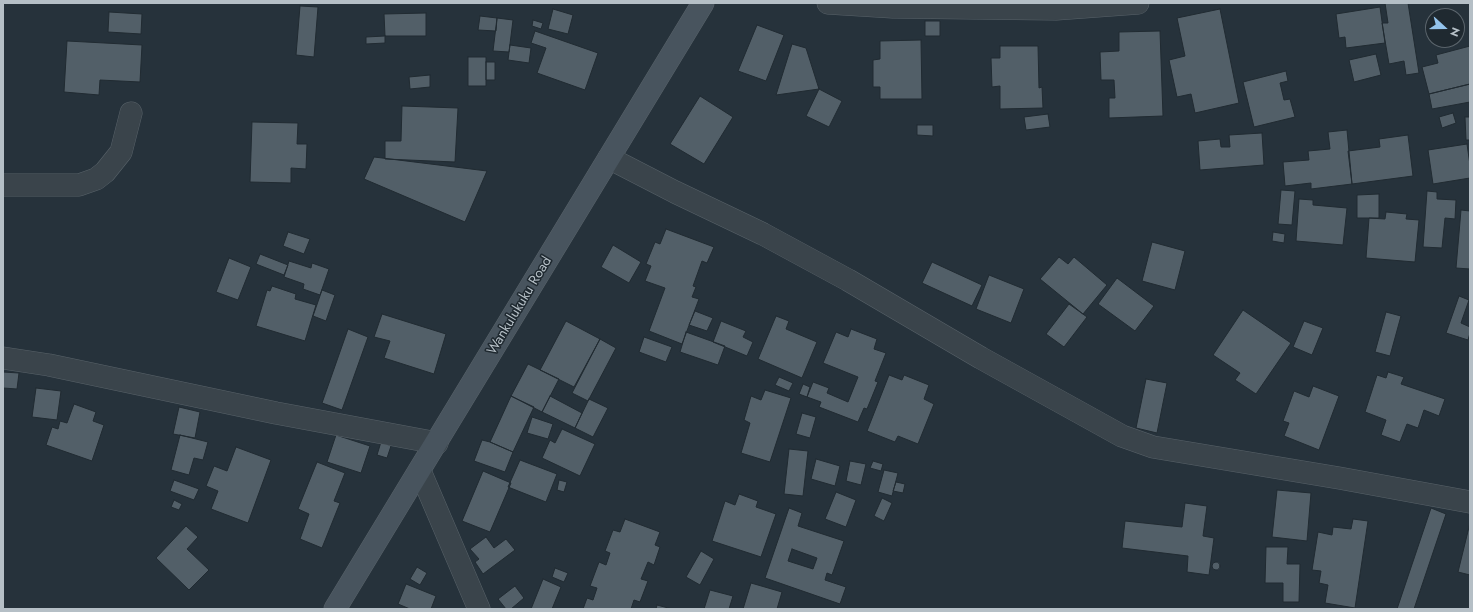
<!DOCTYPE html>
<html>
<head>
<meta charset="utf-8">
<style>
  body { margin:0 }
  #map { position:relative; width:1473px; height:612px; overflow:hidden; background:#26323b; font-family:Jost,sans-serif }
  canvas { display:block }
  .frame { position:absolute; inset:0; border:4px solid #b5bfc6; pointer-events:none }
  .north { position:absolute; left:1425px; top:8px; width:40px; height:40px; box-sizing:border-box; background:#1f2930; border:1px solid #5b656c; border-radius:50%; rotate:111deg; font-size:11px; font-weight:700; line-height:16px; text-align:center; color:#b5bfc6 }
  .north::after { content:''; display:block; margin:auto; width:14px; height:18px; background:#94c4ed; clip-path:polygon(50% 0,100% 100%,50% 72%,0 100%) }
</style>
</head>
<body>
<div id="map">
<canvas width="1473" height="612"></canvas>
<div class="frame"></div>
<div class="north">N</div>
</div>
<script>
const ctx = document.querySelector('canvas').getContext('2d');
ctx.lineJoin = 'round';
function paint(path, color) {
  ctx.fillStyle = color;
  ctx.fill(path, 'evenodd');
}
function toPath(rows) {
  const path = new Path2D();
  for (const r of rows) {
    if (r.length === 3) {
      path.moveTo(r[0] + r[2], r[1]);
      path.arc(r[0], r[1], r[2], 0, 2 * Math.PI);
      continue;
    }
    path.moveTo(r[0], r[1]);
    for (let i = 2; i < r.length; i += 2) path.lineTo(r[i], r[i + 1]);
  }
  return path;
}
function stroke(path, color, width, dash) {
  ctx.strokeStyle = color;
  ctx.lineWidth = width;
  ctx.lineCap = dash ? 'butt' : 'round';
  ctx.setLineDash(dash || []);
  ctx.stroke(path);
}
function write(font, color, halo, rows, align = 'center') {
  ctx.font = font + ' Jost,sans-serif';
  ctx.lineWidth = 3;
  ctx.setLineDash([]);
  ctx.textBaseline = 'middle';
  ctx.strokeStyle = halo;
  ctx.fillStyle = color;
  for (const [text, x, y, turn = 0] of rows) {
    ctx.save();
    ctx.translate(x, y);
    ctx.rotate((+turn || 0) * Math.PI / 180);
    ctx.textAlign = isNaN(turn) ? turn : align;
    if (halo) ctx.strokeText(text, 0, 0);
    ctx.fillText(text, 0, 0);
    ctx.restore();
  }
}
const building = toPath([
  [1385,3,1408,3,1419,73,1406,75,1404,61,1389,64,1382,23,1388,23,1385,3],
  [300,6,318,7,314,57,296,55,300,6],
  [1380,7,1385,43,1346,48,1345,37,1339,38,1336,14,1380,7],
  [553,9,573,15,568,34,548,29,553,9],
  [1220,9,1239,103,1195,113,1191,94,1177,97,1169,60,1185,56,1177,18,1220,9],
  [109,12,142,14,141,34,108,32,109,12],
  [426,13,426,36,385,36,384,14,426,13],
  [480,16,497,18,496,31,478,30,480,16],
  [497,18,513,20,509,52,493,51,497,18],
  [533,20,543,23,541,29,532,26,533,20],
  [925,21,940,21,940,36,925,36,925,21],
  [757,25,784,35,766,81,738,71,757,25],
  [535,31,598,53,585,90,537,73,546,48,531,43,535,31],
  [1160,31,1163,116,1109,118,1109,98,1115,98,1114,80,1101,80,1100,52,1119,51,1119,32,1160,31],
  [385,36,385,43,366,44,366,37,385,36],
  [921,40,922,99,880,99,880,87,873,87,873,60,880,59,880,41,921,40],
  [67,41,142,45,140,82,100,80,99,95,64,92,67,41],
  [792,44,806,48,819,89,776,95,792,44],
  [510,45,531,48,529,63,508,60,510,45],
  [1000,46,1038,46,1039,88,1042,87,1043,108,1000,109,1000,86,992,87,991,58,1000,58,1000,46],
  [1470,46,1470,84,1429,94,1422,67,1438,63,1436,55,1470,46],
  [1376,54,1381,75,1354,82,1349,60,1376,54],
  [468,57,486,57,486,86,468,86,468,57],
  [486,62,495,62,495,80,486,80,486,62],
  [1286,71,1288,81,1280,83,1284,100,1290,99,1295,117,1254,127,1243,82,1286,71],
  [430,75,430,87,410,89,409,77,430,75],
  [1470,84,1470,102,1432,109,1429,94,1470,84],
  [819,89,842,101,829,127,806,116,819,89],
  [700,96,733,117,704,164,670,144,700,96],
  [402,106,458,108,455,162,385,159,385,141,401,141,402,106],
  [1453,113,1456,123,1442,128,1439,117,1453,113],
  [1048,114,1050,127,1026,130,1024,117,1048,114],
  [1465,117,1470,117,1470,140,1466,140,1465,117],
  [252,122,298,123,297,144,307,144,306,169,291,168,291,183,250,182,252,122],
  [917,125,933,125,933,136,917,135,917,125],
  [1347,130,1352,184,1311,189,1311,183,1285,186,1283,162,1309,160,1308,151,1330,149,1328,132,1347,130],
  [1262,133,1264,165,1200,170,1198,141,1220,139,1221,147,1230,147,1229,135,1262,133],
  [1408,135,1413,176,1352,184,1348,151,1380,147,1379,139,1408,135],
  [1467,144,1470,165,1470,178,1433,184,1428,150,1467,144],
  [374,157,487,171,465,222,364,179,374,157],
  [1281,190,1295,191,1292,225,1278,224,1281,190],
  [1427,191,1437,192,1437,199,1456,200,1455,219,1445,218,1442,248,1423,247,1427,191],
  [1379,194,1379,218,1357,218,1357,195,1379,194],
  [1299,199,1313,200,1313,205,1347,208,1343,245,1296,241,1299,199],
  [1461,210,1470,211,1470,269,1456,268,1461,210],
  [1386,212,1407,214,1406,219,1419,220,1415,262,1366,258,1369,218,1385,219,1386,212],
  [666,229,714,247,707,263,702,261,693,286,696,287,692,297,699,299,682,344,649,331,665,288,645,281,651,266,646,264,655,242,660,244,666,229],
  [288,232,310,239,304,254,283,246,288,232],
  [1273,232,1285,234,1284,243,1272,241,1273,232],
  [1152,242,1185,251,1175,290,1142,281,1152,242],
  [613,245,641,262,629,283,601,267,613,245],
  [260,254,288,265,284,275,256,264,260,254],
  [1059,257,1068,264,1074,257,1107,285,1083,314,1040,279,1059,257],
  [229,258,251,267,238,300,216,292,229,258],
  [289,261,311,268,312,263,329,269,320,295,303,289,304,284,284,277,289,261],
  [932,262,982,285,972,306,922,283,932,262],
  [989,275,1024,289,1011,323,976,309,989,275],
  [1117,278,1154,306,1135,331,1098,304,1117,278],
  [272,286,296,294,295,299,316,305,305,341,256,326,267,290,270,291,272,286],
  [322,290,335,295,326,321,313,316,322,290],
  [1459,296,1469,300,1461,323,1470,327,1470,333,1468,340,1446,333,1459,296],
  [1069,304,1087,317,1064,347,1046,334,1069,304],
  [1243,310,1291,343,1256,394,1235,380,1240,373,1213,355,1243,310],
  [695,311,713,318,707,331,689,325,695,311],
  [1386,312,1401,316,1390,356,1375,352,1386,312],
  [382,314,446,334,434,374,384,358,390,341,374,337,382,314],
  [776,316,789,321,786,329,817,342,802,378,758,359,776,316],
  [566,321,600,339,574,387,540,370,566,321],
  [721,321,746,331,743,337,753,342,747,356,713,342,721,321],
  [1304,321,1323,328,1312,355,1293,347,1304,321],
  [348,329,368,337,342,410,322,403,348,329],
  [851,329,877,339,874,349,886,353,875,381,878,382,867,409,864,408,858,422,819,407,821,402,807,397,813,382,829,388,827,393,848,402,858,377,823,363,836,332,848,337,851,329],
  [686,332,725,346,718,365,680,352,686,332],
  [644,337,672,347,666,362,639,352,644,337],
  [600,339,616,348,588,401,572,393,600,339],
  [528,364,559,379,542,412,511,396,528,364],
  [3,372,19,373,17,389,3,388,3,372],
  [1388,372,1404,377,1401,384,1445,399,1439,416,1424,410,1418,428,1407,424,1400,442,1381,435,1386,420,1365,412,1377,375,1386,378,1388,372],
  [889,375,902,380,904,375,929,385,924,399,934,404,918,444,898,436,895,442,867,431,889,375],
  [779,377,793,383,789,391,775,385,779,377],
  [1146,379,1167,383,1157,433,1136,428,1146,379],
  [803,384,810,387,807,397,799,394,803,384],
  [1313,386,1339,396,1319,450,1284,436,1289,423,1283,421,1294,391,1309,397,1313,386],
  [36,388,61,391,57,420,32,417,36,388],
  [765,390,791,398,770,462,741,453,750,423,744,420,751,396,761,400,765,390],
  [511,396,534,407,513,452,490,442,511,396],
  [550,396,582,413,575,428,542,412,550,396],
  [589,399,608,408,593,437,575,428,589,399],
  [74,404,96,412,93,421,104,425,92,461,46,445,52,427,58,429,60,421,67,423,74,404],
  [179,407,200,412,195,438,173,434,179,407],
  [802,413,816,417,810,438,796,434,802,413],
  [532,417,553,424,548,439,527,433,532,417],
  [562,429,595,444,580,476,542,458,550,440,555,443,562,429],
  [180,435,208,442,203,460,194,458,189,475,171,470,180,435],
  [336,435,370,446,361,473,327,462,336,435],
  [482,440,490,442,513,452,505,472,474,461,482,440],
  [381,442,391,446,387,458,377,455,381,442],
  [236,447,271,460,248,523,211,509,218,491,206,486,214,466,227,471,236,447],
  [789,449,808,451,803,496,784,494,789,449],
  [816,459,840,466,835,486,811,479,816,459],
  [520,460,557,474,546,502,508,487,520,460],
  [850,461,866,464,861,485,846,481,850,461],
  [873,461,883,464,881,471,870,468,873,461],
  [317,462,345,473,334,501,340,503,322,548,300,539,309,514,298,509,317,462],
  [884,470,898,473,892,496,878,492,884,470],
  [483,471,511,483,490,532,462,521,483,471],
  [174,480,199,489,194,500,170,491,174,480],
  [559,480,567,482,564,492,557,490,559,480],
  [896,482,905,484,903,493,893,491,896,482],
  [1277,490,1311,493,1307,541,1272,537,1277,490],
  [836,492,856,500,846,527,825,519,836,492],
  [739,494,758,501,756,507,776,514,761,557,712,541,725,501,735,505,739,494],
  [882,498,892,503,884,521,874,516,882,498],
  [174,500,182,504,179,510,171,507,174,500],
  [1185,503,1207,506,1203,536,1214,538,1209,575,1187,572,1188,556,1122,548,1125,521,1182,527,1185,503],
  [789,508,802,513,798,526,844,541,832,575,827,573,825,580,846,587,840,604,765,578,789,508],
  [792,549,817,558,813,569,788,561,792,549],
  [1431,508,1446,514,1414,609,1397,609,1431,508],
  [625,519,660,532,655,545,660,547,654,565,648,562,641,579,648,581,640,602,634,600,631,609,583,609,587,598,593,600,597,588,590,586,599,562,606,565,610,553,605,551,613,530,620,532,625,519],
  [1353,519,1368,521,1355,608,1325,603,1328,585,1319,583,1321,571,1312,570,1318,532,1332,535,1333,527,1351,529,1353,519],
  [1470,523,1470,575,1458,572,1470,523],
  [186,526,198,537,187,549,209,570,189,590,156,558,186,526],
  [486,537,494,548,506,539,515,550,483,574,475,562,479,559,470,549,486,537],
  [1266,547,1288,547,1287,564,1300,564,1299,602,1283,602,1283,583,1265,583,1266,547],
  [701,551,714,559,700,585,686,577,701,551],
  [1216,566,4],
  [417,567,427,573,420,585,410,579,417,567],
  [555,568,568,573,564,582,552,577,555,568],
  [543,579,561,587,552,609,531,609,543,579],
  [751,583,782,592,777,609,743,609,751,583],
  [406,584,436,596,431,609,410,609,398,604,406,584],
  [515,586,524,598,511,609,506,609,498,599,515,586],
  [710,590,733,596,729,609,704,609,710,590],
  [657,605,672,609,656,609,657,605]
]);
paint(building, '#525f68');
stroke(building, '#212b32', 1);
const street = toPath([
  [828,3,893,7,1056,9,1138,3],
  [609,158,675,192,763,234,848,280,981,358,1122,436,1153,447,1339,478,1470,502],
  [3,185,79,185,96,179,105,172,121,152,131,113],
  [3,358,49,365,276,413,437,443],
  [420,471,479,609]
]);
const secondary = toPath([
  [335,609,703,3]
]);
stroke(street, '#586269', 23);
stroke(secondary, '#586269', 23);
stroke(street, '#3a444b', 22);
stroke(secondary, '#48545e', 22);
write('14px', '#b5bfc6', '#1f2930', [
  ["Wankulukuku Road",520,306,-59]
]);
</script>
</body>
</html>
